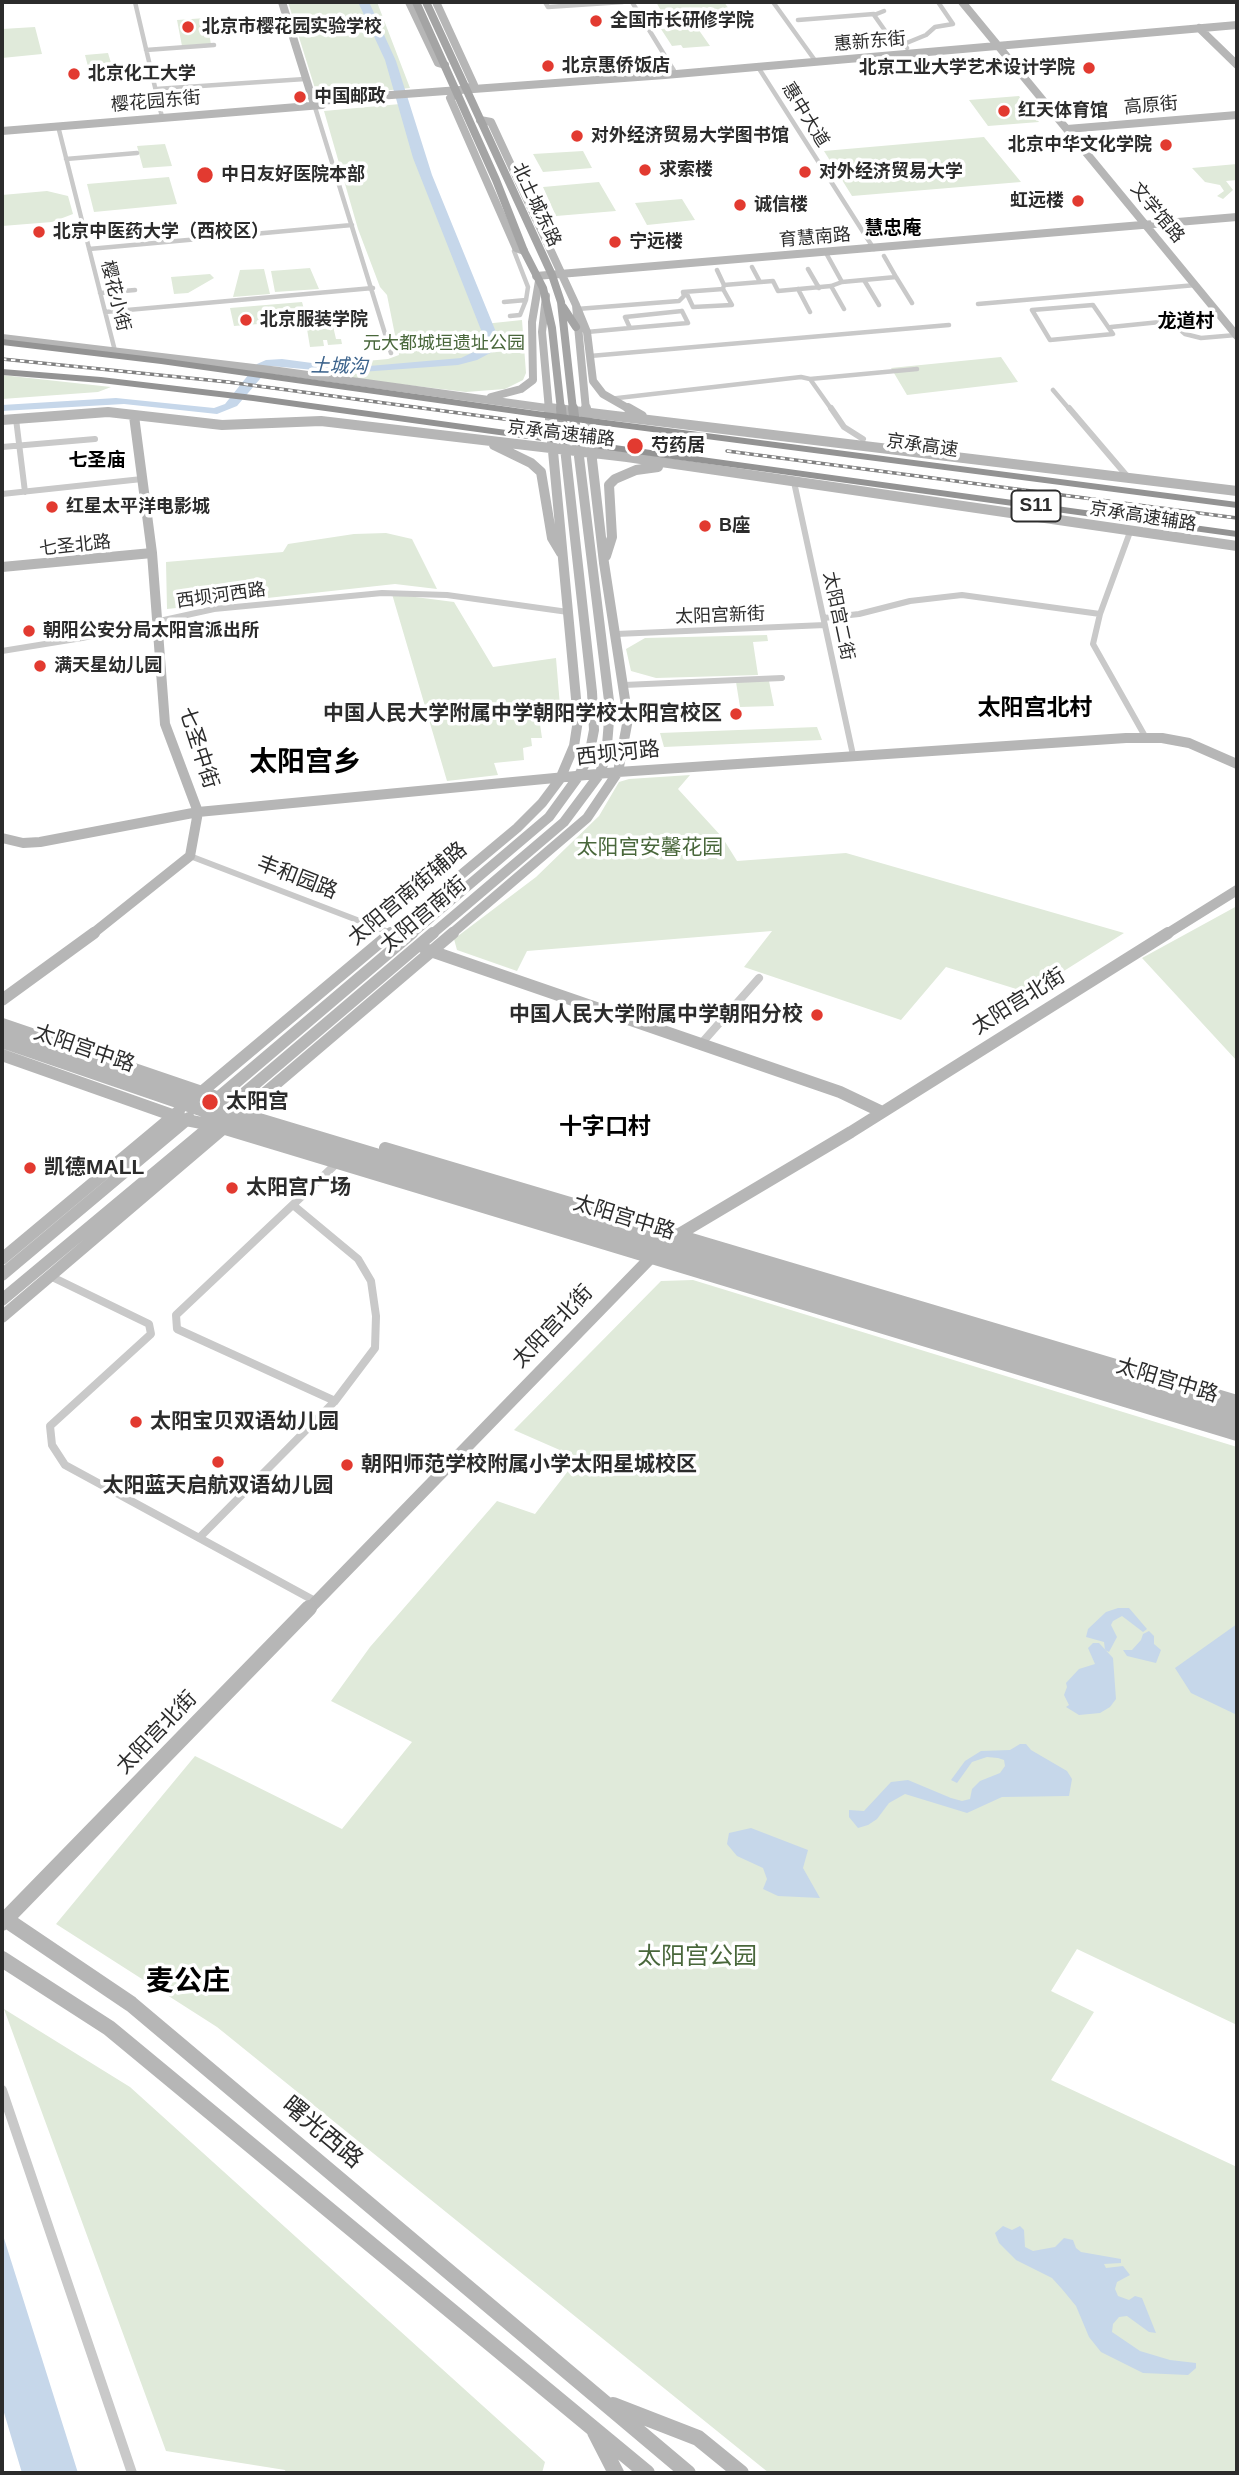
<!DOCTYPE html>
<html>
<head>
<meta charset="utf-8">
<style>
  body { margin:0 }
  #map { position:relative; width:1239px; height:2475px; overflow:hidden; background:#fff; font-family:Arial,sans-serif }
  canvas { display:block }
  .frame { position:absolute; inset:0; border:4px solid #2c2c2c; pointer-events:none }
</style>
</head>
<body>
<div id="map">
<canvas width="1239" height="2475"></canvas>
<div class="frame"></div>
</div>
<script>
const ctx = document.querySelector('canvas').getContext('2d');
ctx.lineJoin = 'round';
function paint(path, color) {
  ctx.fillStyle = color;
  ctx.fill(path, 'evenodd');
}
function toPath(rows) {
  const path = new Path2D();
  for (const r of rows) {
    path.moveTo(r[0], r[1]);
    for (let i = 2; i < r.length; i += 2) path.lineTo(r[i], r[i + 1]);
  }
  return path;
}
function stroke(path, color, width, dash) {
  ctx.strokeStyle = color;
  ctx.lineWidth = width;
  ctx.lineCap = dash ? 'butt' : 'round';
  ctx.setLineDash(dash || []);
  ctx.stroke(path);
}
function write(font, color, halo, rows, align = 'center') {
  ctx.font = font + ' Arial,"Noto Sans SC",sans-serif';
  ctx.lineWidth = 7;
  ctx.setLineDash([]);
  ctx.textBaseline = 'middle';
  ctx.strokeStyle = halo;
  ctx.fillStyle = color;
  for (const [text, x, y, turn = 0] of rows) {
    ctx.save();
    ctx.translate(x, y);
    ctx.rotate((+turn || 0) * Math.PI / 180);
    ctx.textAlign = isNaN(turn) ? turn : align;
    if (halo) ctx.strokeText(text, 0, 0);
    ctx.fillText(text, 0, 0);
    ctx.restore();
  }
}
paint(toPath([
  [288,2,377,2,410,88,318,98],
  [656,2,724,2,729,9,663,14],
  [206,18,211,44,182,46,177,20],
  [696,26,710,46,683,48,681,45,672,46,661,29],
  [35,27,42,54,2,58,2,29],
  [108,53,115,76,91,78,85,55],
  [1019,96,1039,122,988,126,969,100],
  [400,104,484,324,522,320,526,373,523,380,505,389,466,392,340,377,334,364,388,359,399,355,387,295,380,287,358,229,324,111],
  [984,137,1021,182,852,196,824,151],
  [165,144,172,166,143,168,137,146],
  [583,151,592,168,543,172,533,154],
  [1237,164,1237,180,1226,181,1233,190,1223,199,1217,196,1224,191,1220,185,1205,182,1192,168],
  [169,177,177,204,94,212,87,184],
  [599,182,616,211,556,216,543,187],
  [47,191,68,196,73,214,52,222,2,226,2,195],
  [682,199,695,220,647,225,635,203],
  [310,268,319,289,275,292,271,271],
  [264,269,270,294,233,297,240,270],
  [210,274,214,278,188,293,174,294,171,277],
  [302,302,307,320,234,326,230,308],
  [333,326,336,339,341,339,342,344,328,345,327,340,323,340,324,346,310,347,307,329],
  [1001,357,1018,382,907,395,891,368],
  [2,375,111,387,98,392,2,399],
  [386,533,412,539,437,589,395,584,167,609,166,562,283,552,288,544,354,534],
  [392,594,454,602,493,667,556,658,561,718,553,724,540,724,542,738,531,738,532,746,523,748,524,760,494,763,498,775,447,781],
  [767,635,768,641,753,642,758,675,656,678,631,671,626,649,645,638],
  [769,681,774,706,740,707,736,682],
  [817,727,822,740,664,747,660,733],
  [690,775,678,789,722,837,737,861,846,853,1124,933,1029,993,946,967,901,1020,744,967,772,931,527,951,517,971,457,950,454,939,536,877,599,816,619,782,629,779],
  [1237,906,1237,1061,1142,958],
  [693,1280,1237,1447,1237,2025,1077,1949,1051,1991,1094,2012,1051,2080,1237,2167,1237,2473,769,2473,217,2027,56,1924,195,1756,342,1829,412,1742,331,1701,370,1647,497,1501,535,1514,578,1458,514,1430,661,1281],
  [4,2009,130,2087,545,2462,542,2473,286,2473,285,2470,166,2451]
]), '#e0eada');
paint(toPath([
  [358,2,369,2,396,61,432,175,498,337,499,341,494,351,477,360,458,365,347,373,271,366,237,406,217,414,124,404,2,411,2,405,116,398,214,408,225,404,257,364,266,360,282,359,342,367,369,366,461,358,484,347,485,340,413,158,385,60],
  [1118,1608,1129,1608,1147,1629,1143,1632,1122,1616,1113,1621,1111,1625,1117,1637,1109,1652,1105,1650,1104,1642,1086,1637,1088,1629,1106,1612],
  [1237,1624,1237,1715,1191,1693,1175,1668],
  [1149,1631,1154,1636,1154,1644,1161,1650,1156,1663,1127,1656,1123,1650,1132,1650,1141,1640,1143,1634],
  [1093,1643,1099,1643,1113,1658,1116,1699,1110,1707,1100,1713,1079,1715,1066,1707,1069,1705,1064,1695,1067,1687,1066,1683,1079,1669,1095,1664,1088,1648],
  [1020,1744,1026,1744,1031,1750,1067,1771,1072,1779,1069,1796,1002,1797,967,1813,905,1794,889,1803,877,1819,868,1825,858,1828,849,1817,849,1810,864,1811,891,1782,908,1780,951,1798,962,1801,970,1799,972,1789,980,1781,1000,1773,1005,1766,1004,1760,998,1758,987,1757,972,1762,957,1783,951,1780,965,1761,981,1751,1010,1750],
  [751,1828,808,1850,803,1868,820,1898,778,1896,763,1889,767,1879,763,1868,737,1856,727,1844,729,1833],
  [1003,2226,1012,2230,1020,2226,1024,2230,1025,2247,1033,2251,1055,2247,1064,2238,1073,2240,1076,2248,1081,2252,1121,2259,1121,2263,1104,2264,1106,2268,1123,2266,1130,2275,1117,2282,1115,2289,1118,2296,1129,2300,1135,2296,1142,2298,1156,2333,1149,2332,1127,2316,1119,2317,1113,2324,1112,2332,1140,2351,1170,2360,1196,2363,1196,2368,1188,2375,1143,2373,1101,2352,1089,2337,1076,2306,1062,2289,1052,2278,1016,2260,999,2243,995,2233],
  [2,2232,78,2473,22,2473,2,2406]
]), '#c6d7ea');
stroke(toPath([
  [135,2,162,117],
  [545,2,548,7,623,2],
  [632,2,676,74],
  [773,2,814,59],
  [884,11,874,15,893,42,904,44,907,48],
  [798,20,874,14],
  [904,44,926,35,935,27,953,24,938,2],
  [146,50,214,45],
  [758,67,874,249],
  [156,89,305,79],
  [314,104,391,353],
  [58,126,115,351],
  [66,159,137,153],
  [209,237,217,230,235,232],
  [89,249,352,225],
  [826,253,842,282,896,277,884,256],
  [752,267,760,282],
  [808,269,819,288],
  [717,270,724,285],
  [896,277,912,303],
  [864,280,879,305],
  [831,286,844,309],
  [798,289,810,312],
  [686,292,693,307,732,305,723,289],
  [100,293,135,290],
  [504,302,526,300,528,287,514,251],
  [978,304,1196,285],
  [1093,305,1113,334,1050,340,1032,310,1093,305],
  [577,309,679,301,684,296,683,292,723,289,724,285,773,281,778,291,831,286,842,282],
  [682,311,688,323,630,328,625,317,682,311],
  [105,312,373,288],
  [510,316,520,315,526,300],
  [1111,327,1170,321,1185,334,1201,338,1236,335],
  [587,332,630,328],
  [590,356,949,325],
  [810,379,917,369],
  [1053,390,1070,410],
  [609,399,801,377,810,379,832,410]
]), '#c9c9c9', 4.5);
stroke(toPath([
  [831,408,844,427,863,439],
  [1069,408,1127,476],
  [16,419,25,492],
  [2,447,95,439],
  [794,482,853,755],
  [2,494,142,479],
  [1130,532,1100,614,1093,644,1146,738],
  [824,618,859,614,910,601,962,595,1100,614],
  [616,634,825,625],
  [2,651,82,638,214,609,382,593,447,595,568,612],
  [624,685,782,678],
  [190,856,391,933]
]), '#c9c9c9', 6);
stroke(toPath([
  [700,1045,759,978],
  [50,1276,149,1324,151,1334,50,1426,52,1445,65,1465,315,1601],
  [335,1401,177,1329,176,1315,336,1164],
  [199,1538,335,1401,375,1348,376,1316,371,1281,358,1259,293,1205]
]), '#c9c9c9', 8);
stroke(toPath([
  [2,2090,132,2473]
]), '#c9c9c9', 10);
stroke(toPath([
  [282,2,314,104],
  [409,2,438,63,445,65],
  [436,2,474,85,466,89],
  [962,2,1237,336],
  [1199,28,1237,65],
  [458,94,450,98,516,248,524,251],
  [314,104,320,101,364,97,665,75,1237,25],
  [480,120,491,122,576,305,587,332,593,381,603,394,631,410],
  [1067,129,1237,115],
  [2,131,322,105],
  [536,276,1237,217],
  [546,296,542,332,549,410],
  [576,305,586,410],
  [2,338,279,371,561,410],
  [491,397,521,389,533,380,532,322,539,281]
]), '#b6b6b6', 8);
stroke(toPath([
  [549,408,1237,491],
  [628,408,642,416],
  [2,420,108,412,222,425,321,421,627,457,1237,546],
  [494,445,531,463,541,472,552,538,561,553],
  [606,556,612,537,609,485,615,479,636,470,658,467],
  [2,567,152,553],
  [2,838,23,843,40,842,198,812,618,772,1126,738,1162,738,1189,743,1237,764],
  [91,935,190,856,198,812,165,724,152,553,134,416],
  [389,935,517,828,542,803,560,779,574,746,578,720,549,408],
  [410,935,549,817,578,777,589,756,594,730,592,692,563,430],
  [431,935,564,822,599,775,606,757,610,709,576,432],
  [450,935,587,818,618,772,628,719,604,563,586,408],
  [1165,935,1237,890]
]), '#b6b6b6', 10);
stroke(toPath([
  [425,949,840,1092,882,1112],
  [2,1000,94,933],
  [2,1024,237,1104],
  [2,1034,226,1109,1237,1413],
  [2,1042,221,1117,1237,1424],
  [2,1055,186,1120,212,1125,1237,1435],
  [198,1095,391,933],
  [213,1102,412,933],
  [228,1107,433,933],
  [385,1148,1237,1401],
  [2,1259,179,1111],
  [2,1275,189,1118],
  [2,1300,214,1123],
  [2,1317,453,933],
  [308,1610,666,1242,851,1132,1168,933]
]), '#b6b6b6', 12);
stroke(toPath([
  [2,1917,131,2004,688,2473],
  [2,1923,309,1608],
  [2,1959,109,2028,647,2473],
  [613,2405,698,2438,741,2473],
  [595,2432,616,2473]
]), '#b6b6b6', 16);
stroke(toPath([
  [416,2,496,180,524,251,543,288,552,328,561,410],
  [426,2,552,275,561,302,573,410],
  [563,307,576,327]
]), '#a4a4a4', 8);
stroke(toPath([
  [561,408,563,430],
  [573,408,576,432]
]), '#a4a4a4', 10);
paint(toPath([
  [2,339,161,358,537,411,1237,502,1237,508,537,417,161,364,2,345,2,339],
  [2,369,101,377,253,395,1237,531,1237,537,253,401,101,383,2,375,2,369]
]), '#939393');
const rail = toPath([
  [2,359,228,382,608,433],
  [727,451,1237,518]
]);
stroke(rail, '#818181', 3.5);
stroke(rail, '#fff', 2, [4.5]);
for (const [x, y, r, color] of [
  [596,21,7,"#e23a30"],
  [188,27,7,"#e23a30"],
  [548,66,7,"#e23a30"],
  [1089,68,7,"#e23a30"],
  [74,74,7,"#e23a30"],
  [300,97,7,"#e23a30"],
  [1004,111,7,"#e23a30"],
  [577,136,7,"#e23a30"],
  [1166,145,7,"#e23a30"],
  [645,170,7,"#e23a30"],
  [805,172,7,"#e23a30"],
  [205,175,9,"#e23a30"],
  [1078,201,7,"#e23a30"],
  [740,205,7,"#e23a30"],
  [39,232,7,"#e23a30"],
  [615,242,7,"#e23a30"],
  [246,320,7,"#e23a30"],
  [635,446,9,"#e23a30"],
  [52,507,7,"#e23a30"],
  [705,526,7,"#e23a30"],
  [29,631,7,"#e23a30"],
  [40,666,7,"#e23a30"],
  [736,714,7,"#e23a30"],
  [817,1015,7,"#e23a30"],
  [210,1102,9,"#e23a30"],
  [30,1168,7,"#e23a30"],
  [232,1188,7,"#e23a30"],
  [136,1422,7,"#e23a30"],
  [218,1462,7,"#e23a30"],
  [347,1465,7,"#e23a30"]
]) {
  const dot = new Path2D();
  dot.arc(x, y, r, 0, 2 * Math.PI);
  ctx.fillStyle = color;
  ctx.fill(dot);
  stroke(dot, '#fff', 2.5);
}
write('bold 18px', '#2c2c2c', '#fff', [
  ["全国市长研修学院",610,21],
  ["北京市樱花园实验学校",202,27],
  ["北京惠侨饭店",562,66],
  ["北京工业大学艺术设计学院",1075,68,"right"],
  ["北京化工大学",88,74],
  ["中国邮政",314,97],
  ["红天体育馆",1018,111],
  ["对外经济贸易大学图书馆",591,136],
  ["北京中华文化学院",1152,145,"right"],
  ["求索楼",659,170],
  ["对外经济贸易大学",819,172],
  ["中日友好医院本部",221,175],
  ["虹远楼",1064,201,"right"],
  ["诚信楼",754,205],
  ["北京中医药大学（西校区）",53,232],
  ["宁远楼",629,242],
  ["北京服装学院",260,320],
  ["芍药居",651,446],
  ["红星太平洋电影城",66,507],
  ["B座",719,526],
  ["朝阳公安分局太阳宫派出所",43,631],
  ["满天星幼儿园",54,666]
], 'left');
write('18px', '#2c2c2c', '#fff', [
  ["惠新东街",870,42,-5],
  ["樱花园东街",156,102,-5],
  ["高原街",1151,106,-5],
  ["惠中大道",805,115,58],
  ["北土城东路",536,205,65],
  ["文学馆路",1157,213,50],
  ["育慧南路",815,238,-5],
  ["樱花小街",115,296,76],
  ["京承高速辅路",561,434,7],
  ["京承高速",922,446,8],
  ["京承高速辅路",1143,517,9],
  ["七圣北路",75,546,-6],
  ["西坝河西路",221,596,-8],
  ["太阳宫新街",720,616,-2],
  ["太阳宫二街",838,616,78]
]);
write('18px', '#49673b', '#fff', [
  ["元大都城垣遗址公园",444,344]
]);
write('bold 19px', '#000', '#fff', [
  ["慧忠庵",893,229],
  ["龙道村",1186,322],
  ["七圣庙",97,461]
]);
write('italic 19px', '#3c638c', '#fff', [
  ["土城沟",339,367,1]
]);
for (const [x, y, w] of [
  [1036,506,49]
]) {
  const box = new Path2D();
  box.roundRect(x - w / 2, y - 15.5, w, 31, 5);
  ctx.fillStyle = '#fff';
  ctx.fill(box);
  stroke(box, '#2c2c2c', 2);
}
write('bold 19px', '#2c2c2c', null, [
  ["S11",1036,506]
]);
write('bold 21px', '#2c2c2c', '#fff', [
  ["中国人民大学附属中学朝阳学校太阳宫校区",722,714,"right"],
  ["中国人民大学附属中学朝阳分校",803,1015,"right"],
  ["太阳宫",226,1102],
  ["凯德MALL",44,1168],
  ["太阳宫广场",246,1188],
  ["太阳宝贝双语幼儿园",150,1422],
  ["朝阳师范学校附属小学太阳星城校区",361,1465],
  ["太阳蓝天启航双语幼儿园",218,1486,"center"]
], 'left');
write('21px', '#2c2c2c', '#fff', [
  ["七圣中街",198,748,72],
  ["西坝河路",618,754,-6],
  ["丰和园路",297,878,21],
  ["太阳宫南街辅路",408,894,-40],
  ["太阳宫南街",424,915,-40],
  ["太阳宫北街",1019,1002,-32],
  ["太阳宫中路",84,1049,19],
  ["太阳宫中路",624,1218,17],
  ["太阳宫北街",553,1327,-46],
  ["太阳宫中路",1167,1381,17],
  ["太阳宫北街",157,1733,-46]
]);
write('21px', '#49673b', '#fff', [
  ["太阳宫安馨花园",650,848]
]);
write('bold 23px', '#000', '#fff', [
  ["太阳宫北村",1035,709],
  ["十字口村",605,1128]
]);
write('24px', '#49673b', '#fff', [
  ["太阳宫公园",697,1957]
]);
write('24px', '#2c2c2c', '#fff', [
  ["曙光西路",322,2133,40]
]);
write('bold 28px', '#000', '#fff', [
  ["太阳宫乡",305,763]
]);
write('bold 28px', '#000', '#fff', [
  ["麦公庄",188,1982]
]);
</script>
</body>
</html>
